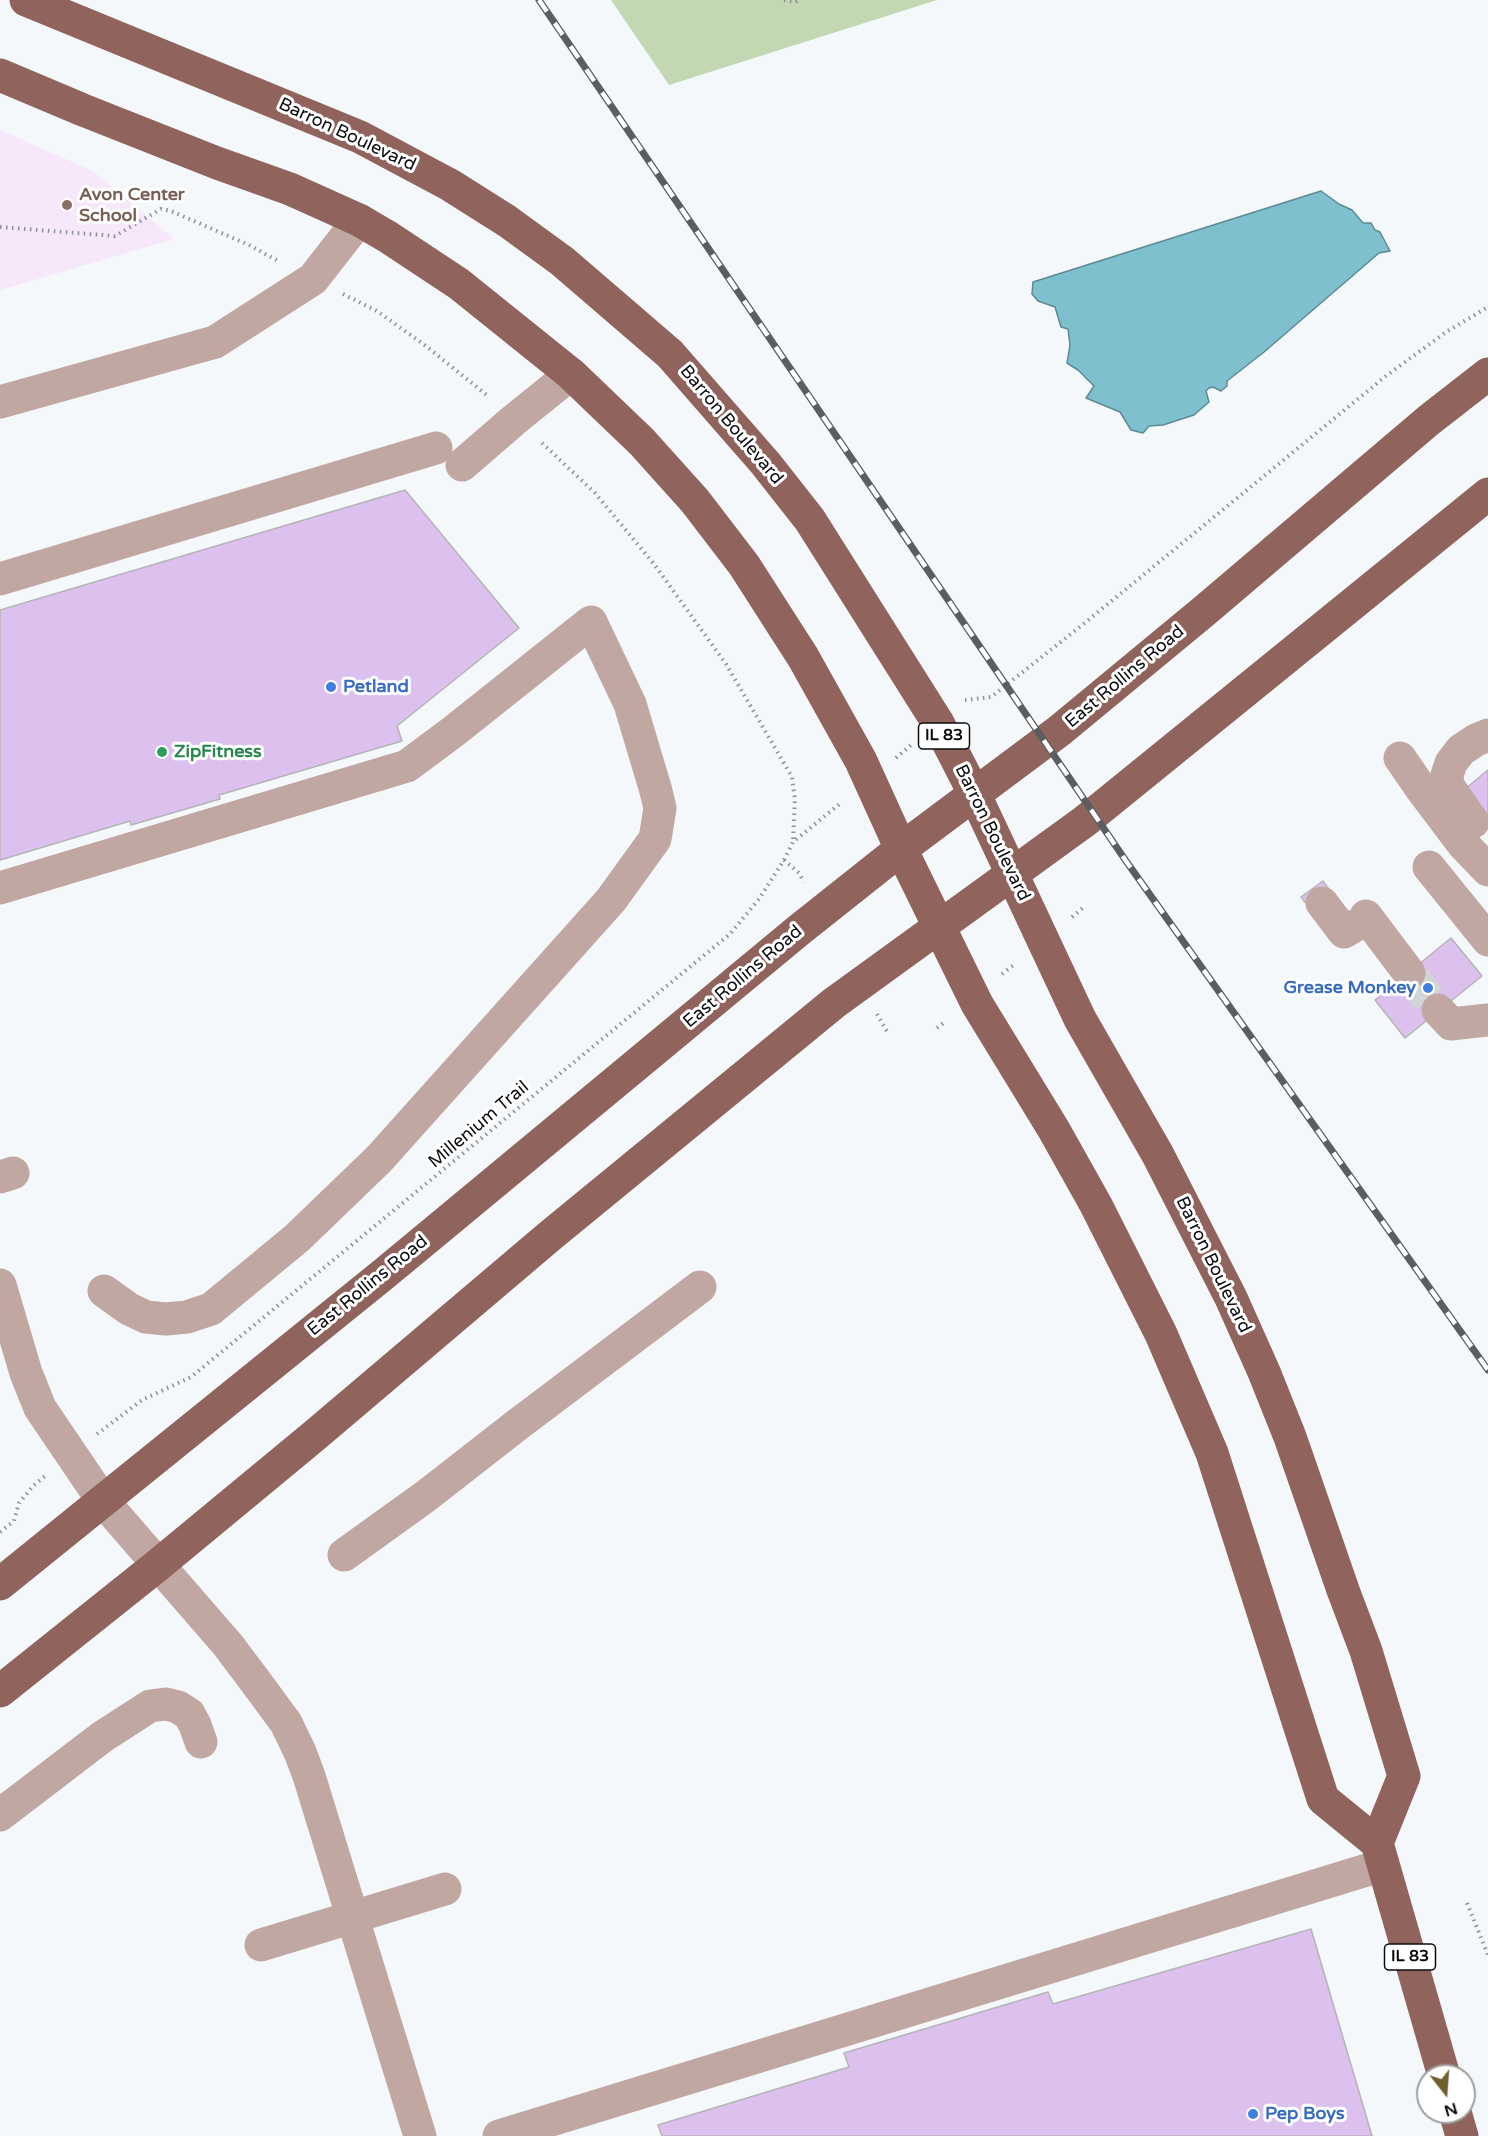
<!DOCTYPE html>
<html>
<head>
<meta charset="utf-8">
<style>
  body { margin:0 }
  #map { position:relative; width:1488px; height:2136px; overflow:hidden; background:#f4f8fb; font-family:"Varela Round",sans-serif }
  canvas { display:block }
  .north { position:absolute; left:1416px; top:2064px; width:60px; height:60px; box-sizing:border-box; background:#fff; border:2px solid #9d9e9e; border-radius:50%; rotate:163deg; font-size:16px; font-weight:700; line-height:24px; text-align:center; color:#0b0c0d }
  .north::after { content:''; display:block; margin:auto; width:21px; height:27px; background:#6d612e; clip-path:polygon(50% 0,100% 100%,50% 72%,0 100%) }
</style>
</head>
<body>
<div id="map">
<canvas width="1488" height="2136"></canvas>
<div class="north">N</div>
</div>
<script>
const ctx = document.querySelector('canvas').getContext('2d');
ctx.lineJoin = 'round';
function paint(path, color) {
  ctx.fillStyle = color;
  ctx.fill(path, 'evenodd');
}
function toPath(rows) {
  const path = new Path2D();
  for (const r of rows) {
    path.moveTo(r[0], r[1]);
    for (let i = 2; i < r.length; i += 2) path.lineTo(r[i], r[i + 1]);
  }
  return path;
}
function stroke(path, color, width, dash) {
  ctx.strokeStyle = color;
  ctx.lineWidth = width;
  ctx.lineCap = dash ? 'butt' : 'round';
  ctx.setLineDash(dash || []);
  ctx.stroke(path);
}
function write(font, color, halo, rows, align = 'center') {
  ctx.font = font + ' "Varela Round",sans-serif';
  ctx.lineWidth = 6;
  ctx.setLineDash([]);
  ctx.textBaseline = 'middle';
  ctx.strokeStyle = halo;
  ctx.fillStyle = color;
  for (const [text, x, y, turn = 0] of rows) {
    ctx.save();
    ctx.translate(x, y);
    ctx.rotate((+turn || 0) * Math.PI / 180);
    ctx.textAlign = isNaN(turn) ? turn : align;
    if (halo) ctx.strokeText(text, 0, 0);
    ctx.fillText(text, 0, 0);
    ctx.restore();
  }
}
paint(toPath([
  [0,130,93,171,174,239,0,290]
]), '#f7e7fa');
paint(toPath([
  [611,0,937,0,669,85]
]), '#c1d8b2');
const water = toPath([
  [1321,191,1339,204,1352,210,1363,223,1371,223,1375,230,1380,232,1390,251,1379,253,1264,352,1227,381,1227,386,1221,391,1213,387,1209,388,1206,391,1209,402,1194,415,1163,425,1149,426,1143,433,1131,430,1120,412,1086,398,1094,386,1078,370,1067,363,1070,345,1068,329,1061,327,1055,307,1038,301,1032,294,1033,282,1321,191]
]);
paint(water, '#7ec0ce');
stroke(water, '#5c8a94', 1.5);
const building = toPath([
  [405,490,519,628,397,726,402,741,219,795,220,799,131,825,130,821,0,860,0,610,405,490],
  [1488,770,1488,817,1465,789,1488,770],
  [1323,881,1333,895,1311,910,1301,897,1323,881],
  [1451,938,1482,976,1405,1038,1375,1000,1451,938],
  [1311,1929,1372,2136,662,2136,658,2125,849,2067,844,2053,1048,1992,1053,2004,1311,1929]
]);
paint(building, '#dcc1ef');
stroke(building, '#b6b3b7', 1.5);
stroke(toPath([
  [1409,973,1438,1010]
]), '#d1d5d7', 33, [33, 16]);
stroke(toPath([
  [784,0,795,2,799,0],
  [0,227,115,236,161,209,171,211,249,245,278,261],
  [343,294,377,311,426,346,489,397],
  [542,443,595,493,654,564,726,664,792,777,795,799,793,842],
  [965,700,991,697,1081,626,1386,376,1446,332,1488,307],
  [896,758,911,745],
  [784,860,799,873,804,882],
  [1072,917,1084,907],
  [1002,974,1015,964],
  [877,1014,888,1033],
  [937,1028,946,1021],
  [97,1434,142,1400,191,1377,730,934,759,899,784,860,793,842,842,802],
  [0,1532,14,1521,19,1503,34,1485,45,1476],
  [1467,1903,1488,1955]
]), '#8d9092', 4, [1.5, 4.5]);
stroke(toPath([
  [0,402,215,342,313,279,359,220],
  [462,465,514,420,571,374],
  [0,579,436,448],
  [1400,758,1420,787,1463,844,1488,870],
  [1473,822,1448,786,1447,775,1451,763,1461,750,1476,740,1488,735],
  [1429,867,1488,940],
  [0,888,407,766,454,731,591,622,630,704,656,791,660,808,655,839,611,900,379,1159,297,1238,211,1309,187,1317,166,1319,146,1317,129,1309,104,1291],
  [1322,903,1344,932,1354,926],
  [1366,916,1409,973],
  [1438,1010,1451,1024,1488,1020],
  [0,1177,13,1173],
  [0,1285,26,1373,40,1408,103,1501,228,1645,261,1689,286,1723,300,1752,309,1776,420,2136],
  [344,1555,426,1496,517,1425,700,1287],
  [0,1815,102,1737,150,1706,166,1704,178,1707,189,1714,195,1725,201,1742],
  [261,1945,445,1889],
  [499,2136,1383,1865]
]), '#c1a7a2', 33);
stroke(toPath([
  [26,0,360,137,450,185,507,221,562,261,670,354,766,464,810,520,938,723,975,795,1080,1019,1158,1155,1231,1298,1264,1372,1290,1437,1343,1590,1366,1651,1404,1776,1377,1843],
  [0,75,83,110,217,163,290,189,359,220,388,237,459,284,571,374,642,442,695,501,744,565,803,657,861,761,901,849,977,1004,1054,1130,1096,1205,1161,1334,1212,1453,1323,1799,1377,1843,1444,2076],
  [0,1584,385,1273,799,930,901,849,1059,731,1203,612,1429,420,1488,374],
  [0,1691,158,1565,314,1436,551,1235,834,1003,1085,821,1488,494],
  [1455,2112,1462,2136]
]), '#90645c', 33);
const rail = toPath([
  [539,0,1126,861,1488,1370]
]);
stroke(rail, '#5b5d5f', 7);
stroke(rail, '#fff', 4.5, [14]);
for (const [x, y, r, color] of [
  [67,205,6,"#8d6e63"],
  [331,687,6,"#3f7fe0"],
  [162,752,6,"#2e9e5b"],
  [1428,988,6,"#3f7fe0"],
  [1253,2114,6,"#3f7fe0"]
]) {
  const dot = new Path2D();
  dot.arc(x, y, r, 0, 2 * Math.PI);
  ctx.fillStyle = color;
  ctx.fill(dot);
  stroke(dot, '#fff', 2);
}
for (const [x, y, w] of [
  [944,736,51],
  [1410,1957,51]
]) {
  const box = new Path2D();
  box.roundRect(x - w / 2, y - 13, w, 26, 4.5);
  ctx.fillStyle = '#fff';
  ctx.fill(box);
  stroke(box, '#0b0c0d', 1.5);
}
write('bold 16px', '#0b0c0d', null, [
  ["IL 83",944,736],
  ["IL 83",1410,1957]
]);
write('18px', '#0b0c0d', '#fff', [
  ["Barron Boulevard",347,135,25],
  ["Barron Boulevard",731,425,50],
  ["East Rollins Road",1125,677,-40],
  ["Barron Boulevard",992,833,64],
  ["East Rollins Road",743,977,-40],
  ["Millenium Trail",479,1125,-40],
  ["Barron Boulevard",1213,1265,64],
  ["East Rollins Road",368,1286,-39]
]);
write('bold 18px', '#785e54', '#fff', [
  ["Avon Center",79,195],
  ["School",79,216]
], 'left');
write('bold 18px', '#366cbe', '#fff', [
  ["Petland",343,687],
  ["Grease Monkey",1416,988,"right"],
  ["Pep Boys",1265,2114]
], 'left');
write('bold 18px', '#27864d', '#fff', [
  ["ZipFitness",174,752]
], 'left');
</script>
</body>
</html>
